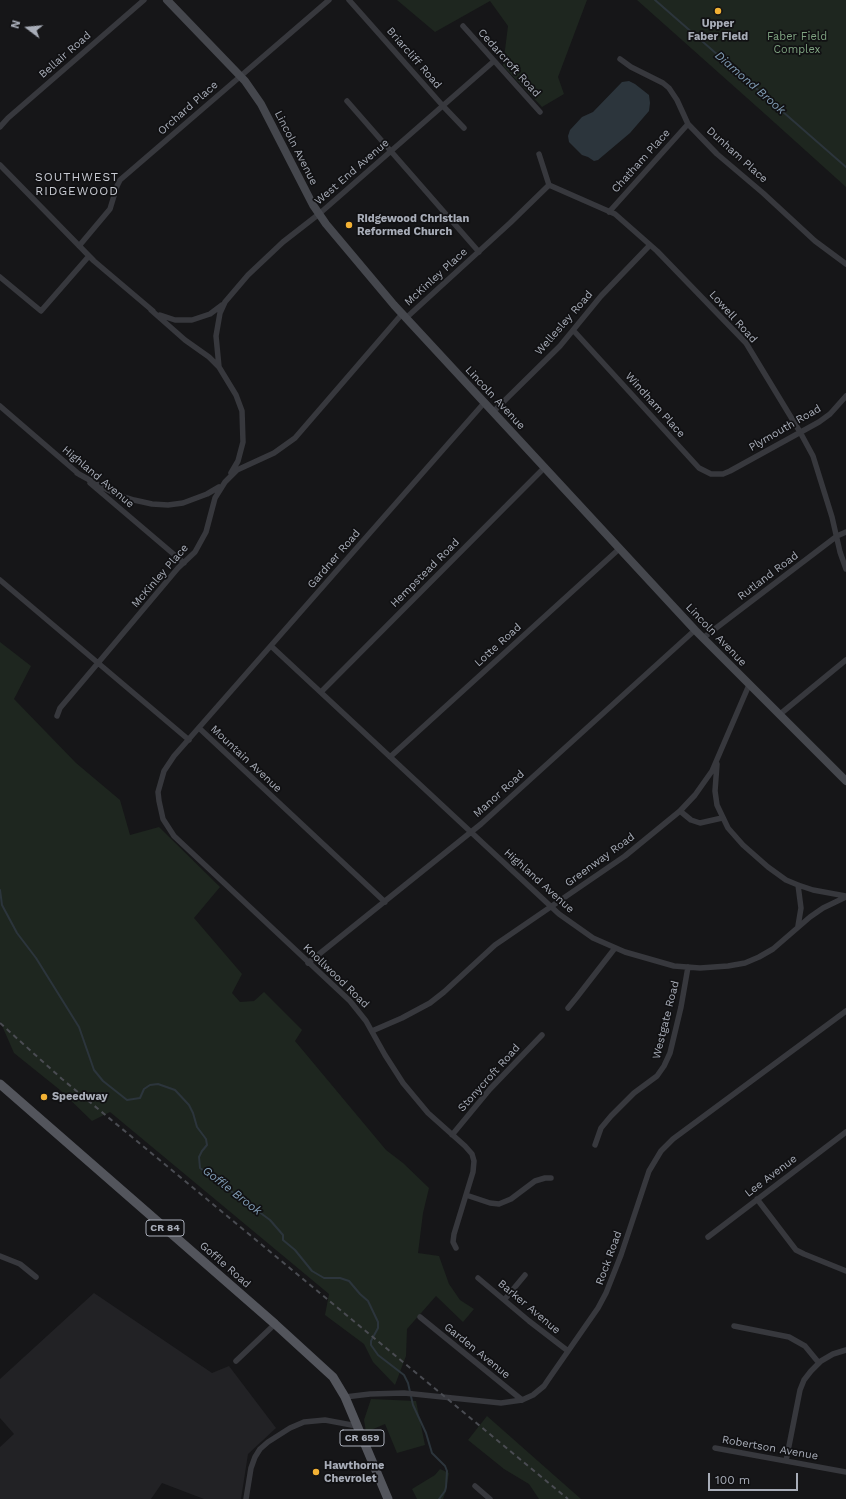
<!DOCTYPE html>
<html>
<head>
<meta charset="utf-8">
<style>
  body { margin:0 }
  #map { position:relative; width:846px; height:1499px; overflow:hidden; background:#161618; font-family:"Work Sans",sans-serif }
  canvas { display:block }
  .north { position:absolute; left:8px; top:8px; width:40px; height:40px; -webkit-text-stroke:3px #111113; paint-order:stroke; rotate:286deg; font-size:11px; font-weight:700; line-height:16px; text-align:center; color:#a8adb8 }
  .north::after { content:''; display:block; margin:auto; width:14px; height:18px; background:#a8adb8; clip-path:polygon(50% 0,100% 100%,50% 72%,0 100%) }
  .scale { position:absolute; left:708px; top:1473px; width:90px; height:18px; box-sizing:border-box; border:2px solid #a8adb8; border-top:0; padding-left:5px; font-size:12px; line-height:14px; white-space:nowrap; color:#a8adb8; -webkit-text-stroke:3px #111113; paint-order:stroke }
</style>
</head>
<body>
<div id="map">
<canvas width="846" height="1499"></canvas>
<div class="north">N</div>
<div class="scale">100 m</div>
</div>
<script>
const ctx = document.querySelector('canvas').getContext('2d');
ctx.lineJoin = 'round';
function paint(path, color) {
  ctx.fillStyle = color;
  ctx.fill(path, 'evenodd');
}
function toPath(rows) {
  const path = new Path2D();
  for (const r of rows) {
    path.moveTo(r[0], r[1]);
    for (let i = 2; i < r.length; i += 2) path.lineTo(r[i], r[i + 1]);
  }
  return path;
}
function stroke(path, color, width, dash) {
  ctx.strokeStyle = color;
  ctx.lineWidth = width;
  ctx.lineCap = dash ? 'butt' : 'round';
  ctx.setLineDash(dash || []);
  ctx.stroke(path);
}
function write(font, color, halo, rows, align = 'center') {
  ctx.font = font + ' "Work Sans",sans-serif';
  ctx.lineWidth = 3.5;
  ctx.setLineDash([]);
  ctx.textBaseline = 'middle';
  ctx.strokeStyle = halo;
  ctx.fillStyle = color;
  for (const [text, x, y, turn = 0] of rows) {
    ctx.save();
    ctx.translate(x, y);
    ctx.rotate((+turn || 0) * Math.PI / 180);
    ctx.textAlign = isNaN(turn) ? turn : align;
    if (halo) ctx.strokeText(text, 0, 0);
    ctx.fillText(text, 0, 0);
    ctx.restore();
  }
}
paint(toPath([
  [94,1293,212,1373,229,1366,276,1428,248,1454,241,1499,204,1499,162,1483,151,1499,0,1499,0,1447,14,1434,0,1418,0,1379]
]), '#222225');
paint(toPath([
  [397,0,587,0,558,77,564,94,542,107,503,66,508,26,490,1,435,32],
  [637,0,846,0,846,187,765,114],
  [0,642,31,666,14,699,76,763,120,800,130,835,159,827,220,887,194,918,242,974,232,993,240,1002,254,1001,264,992,302,1030,295,1041,386,1150,403,1163,429,1188,423,1213,418,1253,439,1256,449,1284,460,1300,474,1309,463,1322,436,1296,407,1329,406,1356,395,1385,373,1362,364,1344,325,1315,329,1294,110,1112,92,1121,60,1090,14,1053,0,1021],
  [371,1399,416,1401,425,1445,397,1453,385,1424,366,1432,364,1420],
  [487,1416,581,1499,539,1499,529,1484,504,1469,468,1440],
  [440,1469,449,1473,446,1491,443,1499,417,1499,412,1489,435,1475]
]), '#1e261f');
paint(toPath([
  [629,81,635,84,649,95,650,103,649,111,630,133,598,160,594,161,588,157,582,155,569,142,568,136,570,130,582,117,593,112,622,82]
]), '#2c353c');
stroke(toPath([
  [655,0,846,167],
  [0,890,2,905,17,933,36,958,79,1027,94,1070,103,1081,127,1100,140,1098,144,1089,150,1085,158,1084,175,1090,189,1105,193,1113,197,1127,206,1139,207,1145,202,1151,199,1157,200,1168,270,1220,283,1235,283,1240,295,1250,312,1271,324,1278,340,1278,349,1281,360,1294,368,1301,378,1322,378,1328,371,1341,371,1345,378,1355,404,1375,408,1383,413,1405,426,1433,432,1453,445,1466,447,1471,446,1487,445,1491,439,1499]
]), '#2c353c', 2);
stroke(toPath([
  [349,0,443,106,464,128],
  [463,26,540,112],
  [620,59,631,67,663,83,669,88,677,100,688,124,717,154,763,193,815,241,846,264],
  [347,101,479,252],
  [0,127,8,118,144,0],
  [539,154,549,185],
  [0,165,94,261,153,311],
  [549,185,615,214,657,251,746,343,800,432,813,456,832,517,840,552,846,569],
  [609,212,688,124],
  [79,246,110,209,117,186,120,180,329,0],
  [0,277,41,311,89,256],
  [151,310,185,340,209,357,219,367,236,395,242,411,243,442,238,461,231,473],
  [160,315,175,320,192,320,210,314,222,305],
  [406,318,510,223,549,185],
  [573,330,699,468,711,474,723,474,730,471,819,422,830,414,846,396],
  [219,367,216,336,220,313,225,302,248,275,283,242,319,214,494,61],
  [0,406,80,475],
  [493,412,560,346,601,296,650,245],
  [77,473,104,488,118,495,134,500,152,504,168,505,183,503,207,494,219,487],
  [90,483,184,563],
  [0,580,189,740],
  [703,638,837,536,846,532],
  [271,646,559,914,593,938,625,952,674,966,700,968,728,966,745,963,759,957,773,949,810,917,823,908,846,897],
  [321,692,544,468],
  [779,715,846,660],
  [57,716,60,708,98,663,178,568,195,552,206,532,215,498,225,482,237,470,274,453,295,438,402,314],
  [199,728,385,902],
  [390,757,619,549],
  [717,764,715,791,717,805,728,828,743,845,768,867,786,880,798,885,813,890,846,896],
  [680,811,691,820,700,823,722,818],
  [798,926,801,908,798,885],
  [308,963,481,824,695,630],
  [568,1008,577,997,615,948],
  [372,1031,402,1018,430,1003,444,992,495,945,625,856,680,811,695,795,712,771,749,685],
  [452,1135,490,1089,542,1035],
  [595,1145,601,1128,611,1116,634,1093,657,1076,664,1066,670,1053,681,1007,688,967],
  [466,1195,490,1203,499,1204,511,1199,535,1181,545,1178,551,1178],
  [757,1199,796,1250,804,1254,846,1271],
  [708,1237,846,1132],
  [456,1248,453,1242,454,1234,473,1172,474,1161,472,1154,465,1146,428,1113,403,1083,385,1055,366,1021,350,1001,174,836,163,819,159,801,158,792,164,771,174,756,484,403],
  [0,1256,20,1264,36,1277],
  [478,1278,529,1321,568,1351],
  [505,1299,525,1275],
  [420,1317,522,1400],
  [734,1326,789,1337,805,1346,819,1363],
  [236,1361,275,1324],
  [345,1397,370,1394,404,1393,501,1403,522,1400,533,1395,544,1386,548,1380,598,1308,606,1293,621,1255,649,1171,661,1151,673,1139,846,1011],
  [715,1448,846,1472],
  [786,1461,800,1390,804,1380,811,1371,821,1361,833,1354,846,1350],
  [475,1486,490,1499],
  [246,1499,251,1468,255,1457,260,1449,268,1442,290,1428,304,1422,325,1420,357,1426]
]), '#37383d', 5.5);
stroke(toPath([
  [167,0,245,81,261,104,313,205,326,224,394,305,695,630,846,781]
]), '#45474d', 8);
stroke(toPath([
  [0,1084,275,1324,333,1377,345,1397,388,1499]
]), '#53555c', 9);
stroke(toPath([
  [0,1023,62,1079,568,1499]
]), '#4a4c52', 2, [5, 4]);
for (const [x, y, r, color] of [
  [718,11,4,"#f2b134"],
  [349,225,4,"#f2b134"],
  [44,1097,4,"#f2b134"],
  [316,1472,4,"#f2b134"]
]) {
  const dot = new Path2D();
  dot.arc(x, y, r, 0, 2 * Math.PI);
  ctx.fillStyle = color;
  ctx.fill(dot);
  stroke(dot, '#111113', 1.5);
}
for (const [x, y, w] of [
  [165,1228,38],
  [362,1438,44]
]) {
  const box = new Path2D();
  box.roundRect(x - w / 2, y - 8, w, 16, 3);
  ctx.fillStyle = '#111113';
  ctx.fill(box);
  stroke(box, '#a8adb8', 1);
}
write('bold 10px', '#a8adb8', null, [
  ["CR 84",165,1228],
  ["CR 659",362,1438]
]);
write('bold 11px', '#a8adb8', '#111113', [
  ["Upper",718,24,"center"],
  ["Faber Field",718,37,"center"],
  ["Ridgewood Christian",357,219],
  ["Reformed Church",357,232],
  ["Speedway",52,1097],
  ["Hawthorne",324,1466],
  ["Chevrolet",324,1479]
], 'left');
write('11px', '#7fa381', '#111113', [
  ["Faber Field",797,37],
  ["Complex",797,50]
]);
write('11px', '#a8adb8', '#111113', [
  ["Bellair Road",65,55,-41],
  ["Briarcliff Road",414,58,49],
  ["Cedarcroft Road",509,63,48],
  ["Orchard Place",188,108,-41],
  ["Lincoln Avenue",296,148,63],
  ["Dunham Place",737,155,42],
  ["Chatham Place",641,161,-48],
  ["West End Avenue",352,172,-41],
  ["McKinley Place",436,277,-42],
  ["Lowell Road",733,317,48],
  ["Wellesley Road",564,323,-49],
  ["Lincoln Avenue",495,398,47],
  ["Windham Place",655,405,48],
  ["Plymouth Road",785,428,-30],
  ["Highland Avenue",98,477,40],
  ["Gardner Road",334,559,-49],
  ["Hempstead Road",425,573,-45],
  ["McKinley Place",160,576,-49],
  ["Rutland Road",768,576,-37],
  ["Lincoln Avenue",716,635,46],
  ["Lotte Road",498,645,-42],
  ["Mountain Avenue",246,759,43],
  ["Manor Road",499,794,-42],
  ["Greenway Road",600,860,-36],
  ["Highland Avenue",539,881,42],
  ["Knollwood Road",336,976,44],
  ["Westgate Road",666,1020,-76],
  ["Stonycroft Road",489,1078,-48],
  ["Lee Avenue",771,1176,-37],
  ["Rock Road",609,1258,-70],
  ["Goffle Road",225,1265,41],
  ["Barker Avenue",529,1307,40],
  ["Garden Avenue",477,1351,39],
  ["Robertson Avenue",770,1448,10]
]);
write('italic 12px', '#7f9bb3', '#111113', [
  ["Diamond Brook",750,83,41],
  ["Goffle Brook",232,1191,38]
]);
ctx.letterSpacing = '1px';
write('12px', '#c9ccd4', '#111113', [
  ["SOUTHWEST",77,177],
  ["RIDGEWOOD",77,191]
]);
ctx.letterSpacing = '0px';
</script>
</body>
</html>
